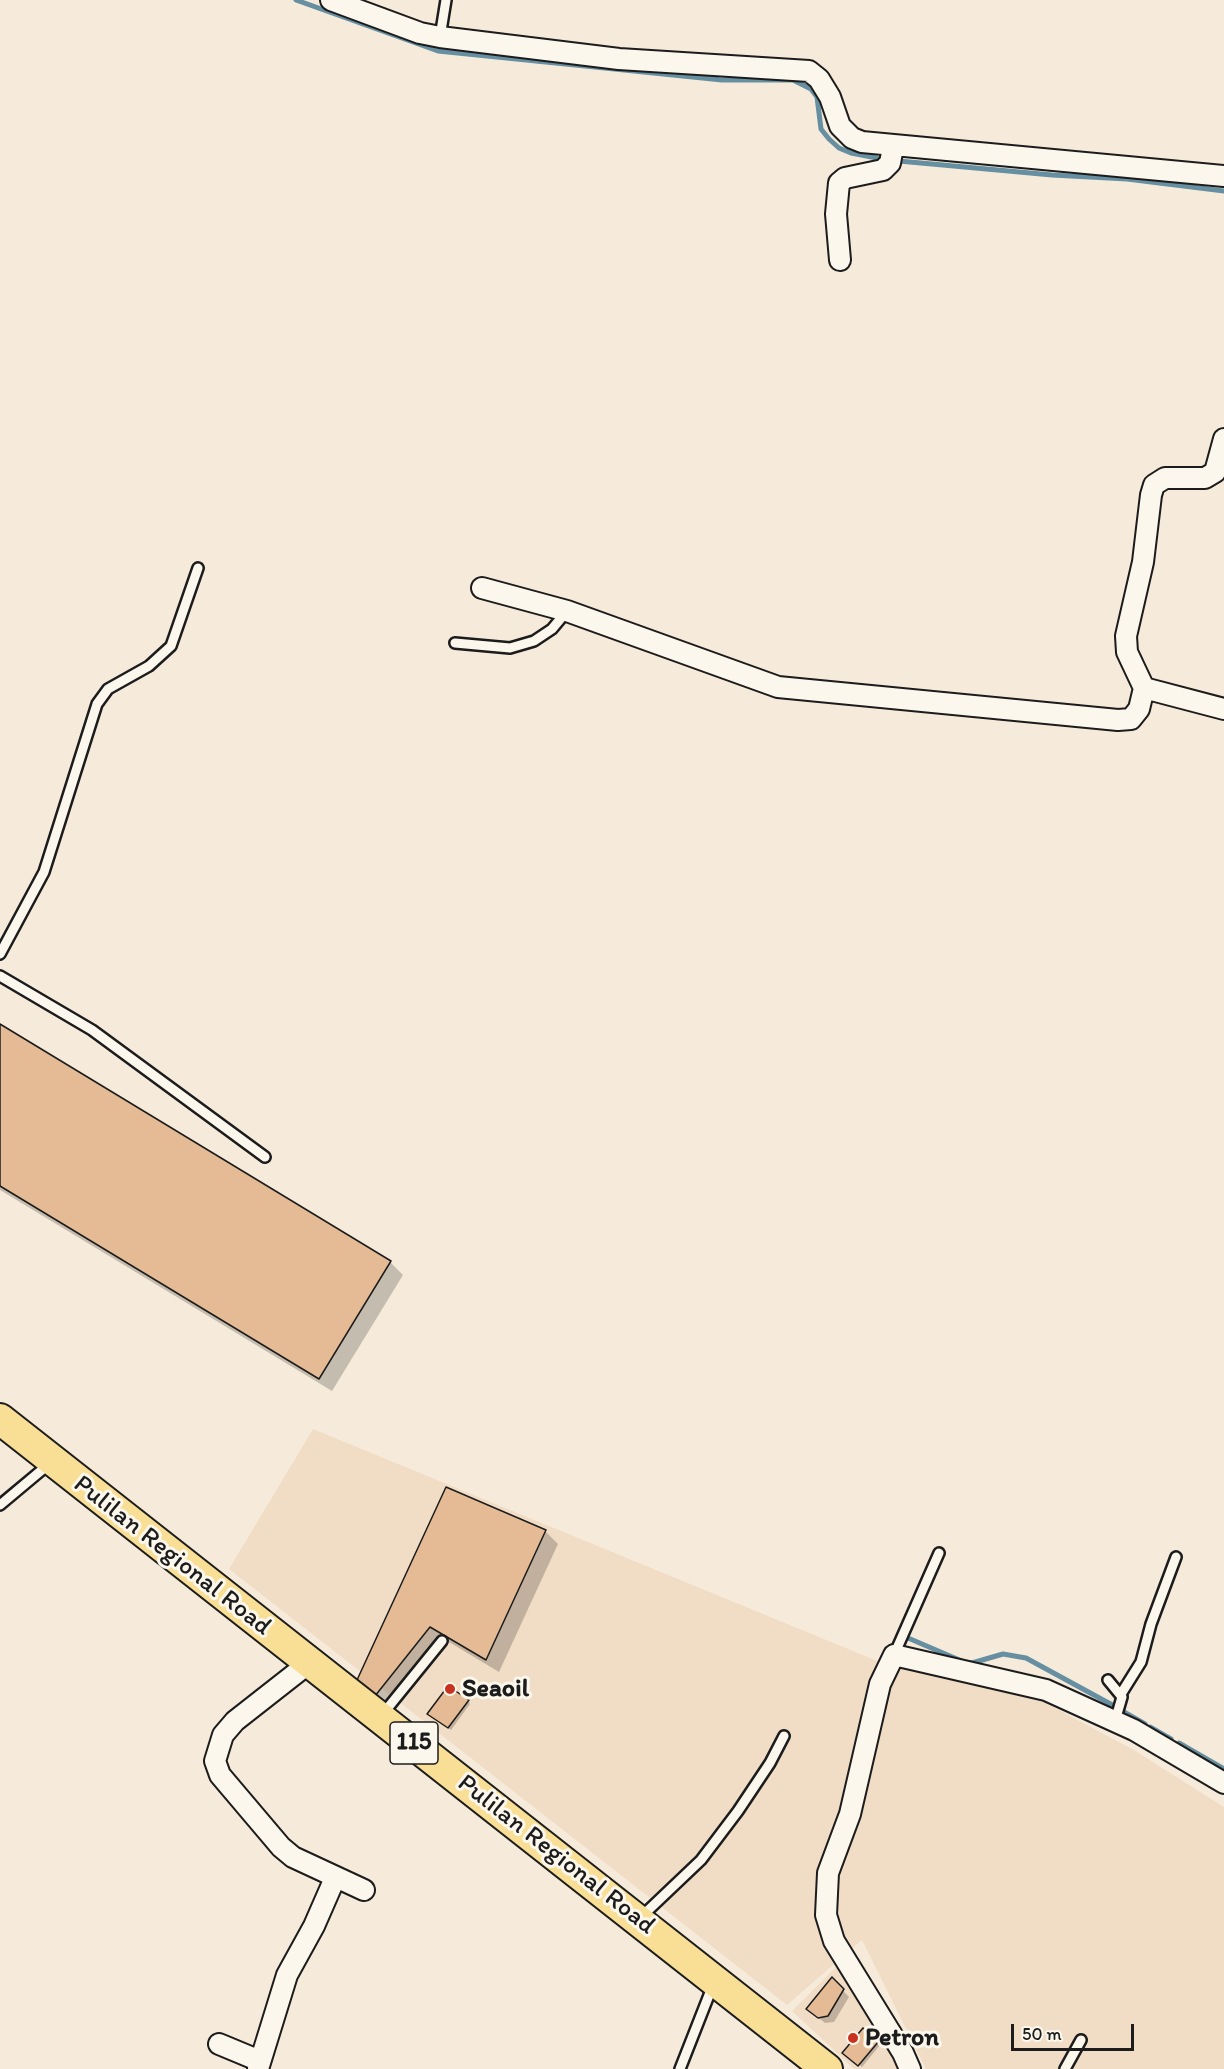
<!DOCTYPE html>
<html>
<head>
<meta charset="utf-8">
<style>
  body { margin:0 }
  #map { position:relative; width:1224px; height:2069px; overflow:hidden; background:#f6ebda; font-family:Itim,sans-serif }
  canvas { display:block }
  .scale { position:absolute; left:1011px; top:2024px; width:123px; height:27px; box-sizing:border-box; border:3px solid #1c1c1c; border-top:0; padding-left:8px; font-size:18px; line-height:21px; white-space:nowrap; color:#1c1c1c; -webkit-text-stroke:4px #fbf7ec; paint-order:stroke }
</style>
</head>
<body>
<div id="map">
<canvas width="1224" height="2069"></canvas>
<div class="scale">50 m</div>
</div>
<script>
const ctx = document.querySelector('canvas').getContext('2d');
ctx.lineJoin = 'round';
function paint(path, color) {
  ctx.fillStyle = color;
  ctx.fill(path, 'evenodd');
}
function toPath(rows) {
  const path = new Path2D();
  for (const r of rows) {
    path.moveTo(r[0], r[1]);
    for (let i = 2; i < r.length; i += 2) path.lineTo(r[i], r[i + 1]);
  }
  return path;
}
function stroke(path, color, width, dash) {
  ctx.strokeStyle = color;
  ctx.lineWidth = width;
  ctx.lineCap = dash ? 'butt' : 'round';
  ctx.setLineDash(dash || []);
  ctx.stroke(path);
}
function write(font, color, halo, rows, align = 'center') {
  ctx.font = font + ' Itim,sans-serif';
  ctx.lineWidth = 6;
  ctx.setLineDash([]);
  ctx.textBaseline = 'middle';
  ctx.strokeStyle = halo;
  ctx.fillStyle = color;
  for (const [text, x, y, turn = 0] of rows) {
    ctx.save();
    ctx.translate(x, y);
    ctx.rotate((+turn || 0) * Math.PI / 180);
    ctx.textAlign = isNaN(turn) ? turn : align;
    if (halo) ctx.strokeText(text, 0, 0);
    ctx.fillText(text, 0, 0);
    ctx.restore();
  }
}
paint(toPath([
  [313,1429,875,1660,1038,1699,1134,1750,1224,1807,1224,2069,926,2069,862,1940,787,2005,229,1569],
  [836,1967,904,2066,902,2069,854,2069,792,2011]
]), '#f1ddc5');
paint(toPath([
  [0,1026,390,1262,403,1275,332,1391,0,1190],
  [545,1531,558,1544,499,1672,444,1639,389,1707,359,1680],
  [468,1701,470,1704,451,1730,432,1716],
  [832,1979,849,1997,834,2022,825,2023,808,2009],
  [878,2042,880,2045,862,2067,847,2056]
]), '#0003');
stroke(toPath([
  [296,0,438,51,722,80,793,80,811,89,817,97,821,129,829,139,839,148,851,153,877,158],
  [899,161,1052,175,1127,179,1224,191],
  [908,1638,964,1662,972,1663,1003,1654,1026,1658,1116,1707],
  [1124,1712,1145,1724],
  [1150,1727,1171,1739],
  [1179,1743,1224,1769]
]), '#668fa2', 5);
const building = toPath([
  [0,1024,391,1261,319,1379,0,1186,0,1024],
  [446,1487,546,1530,486,1660,430,1627,375,1696,357,1680,446,1487],
  [448,1686,469,1700,448,1728,427,1714,448,1686],
  [832,1977,844,1989,828,2016,818,2018,806,2009,832,1977],
  [863,2028,879,2041,858,2066,842,2053,863,2028]
]);
paint(building, '#e4bb94');
stroke(building, '#1c1c1c', 1.5);
const lane = toPath([
  [440,37,446,0],
  [455,643,510,648,534,641,552,629,567,611],
  [0,954,44,872,97,704,108,689,149,666,171,646,198,568],
  [0,976,92,1030,265,1157],
  [0,1505,49,1464],
  [894,1655,939,1553],
  [1108,1680,1122,1697,1115,1721],
  [1121,1694,1141,1662,1151,1624,1176,1557],
  [382,1715,442,1641],
  [640,1918,701,1860,738,1811,770,1763,784,1736],
  [680,2069,713,1985],
  [1065,2069,1081,2040]
]);
const street = toPath([
  [331,0,420,33,440,37,619,59,809,71,819,79,830,97,840,126,852,138,862,142,1224,176],
  [840,260,836,214,839,183,845,178,883,170,890,163,893,147],
  [482,588,567,611,778,687,1118,720,1131,719,1139,709,1144,688,1224,709],
  [1144,688,1127,652,1126,636,1143,562,1151,495,1154,485,1165,478,1205,478,1215,472,1224,439],
  [309,1663,235,1721,223,1735,215,1761,220,1775,281,1847,293,1857,364,1890],
  [219,2044,260,2061],
  [258,2069,287,1975,314,1926,335,1878],
  [910,2069,903,2053,834,1941,826,1915,828,1873,850,1814,880,1684,894,1655,1046,1690,1134,1730,1224,1783]
]);
const primary = toPath([
  [0,1419,827,2069]
]);
stroke(lane, '#1c1c1c', 14);
stroke(street, '#1c1c1c', 24);
stroke(primary, '#1c1c1c', 34);
stroke(lane, '#fbf7ec', 9);
stroke(street, '#fbf7ec', 20);
stroke(primary, '#f9df96', 30);
for (const [x, y, r, color] of [
  [450,1689,6,"#c8321e"],
  [853,2038,6,"#c8321e"]
]) {
  const dot = new Path2D();
  dot.arc(x, y, r, 0, 2 * Math.PI);
  ctx.fillStyle = color;
  ctx.fill(dot);
  stroke(dot, '#fbf7ec', 2);
}
for (const [x, y, w] of [
  [414,1743,48]
]) {
  const box = new Path2D();
  box.roundRect(x - w / 2, y - 21, w, 42, 4.5);
  ctx.fillStyle = '#fbf7ec';
  ctx.fill(box);
  stroke(box, '#1c1c1c', 1.5);
}
write('bold 24px', '#1c1c1c', null, [
  ["115",414,1743]
]);
write('26px', '#1c1c1c', '#fbf7ec', [
  ["Pulilan Regional Road",172,1556,38],
  ["Pulilan Regional Road",556,1855,38]
]);
write('bold 26px', '#1c1c1c', '#fbf7ec', [
  ["Seaoil",462,1689],
  ["Petron",865,2038]
], 'left');
</script>
</body>
</html>
